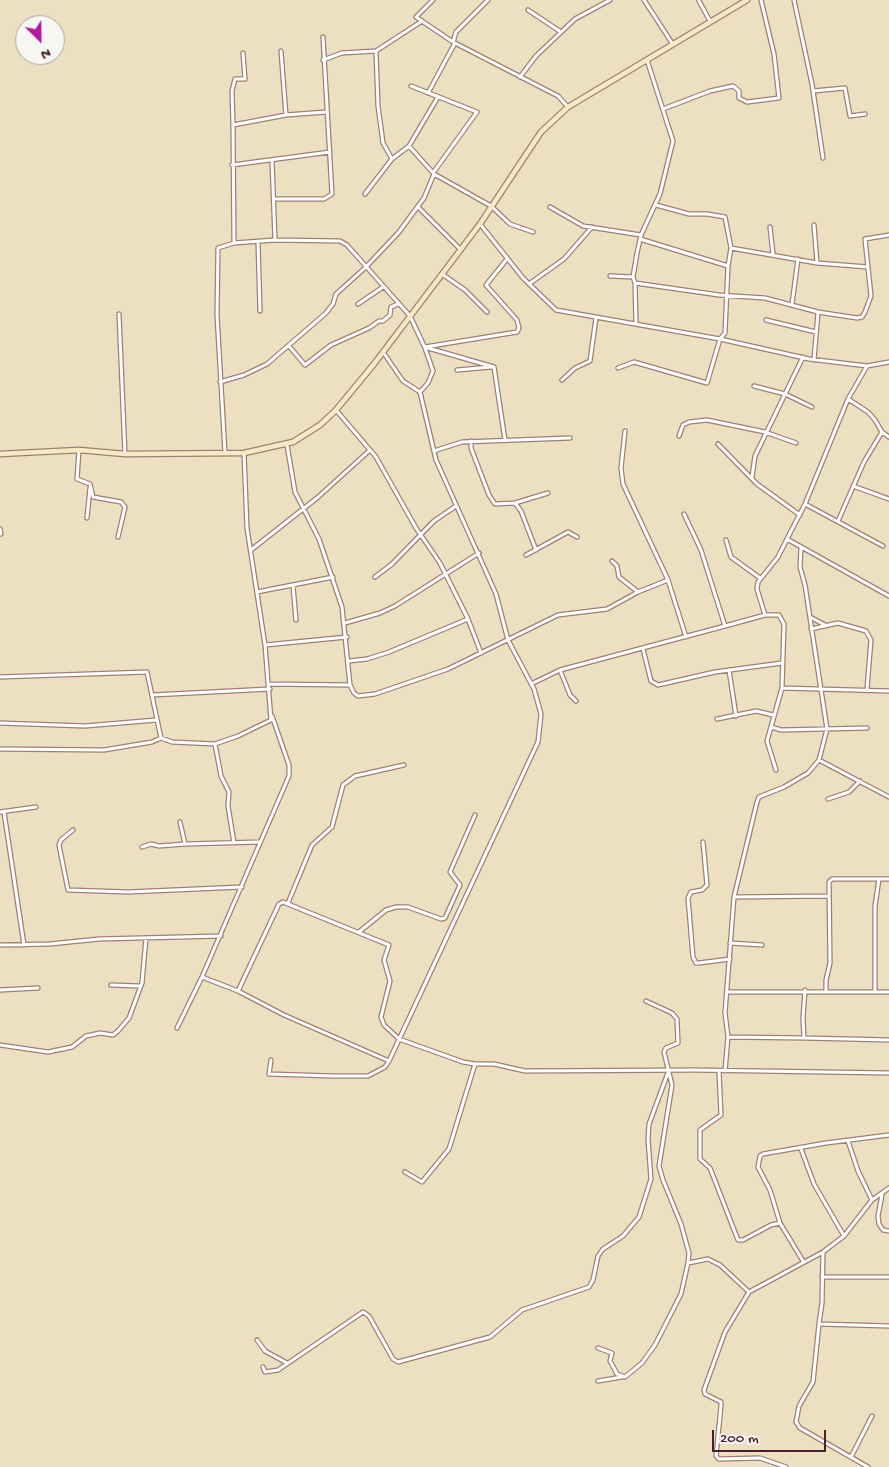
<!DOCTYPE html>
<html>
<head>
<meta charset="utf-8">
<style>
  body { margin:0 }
  #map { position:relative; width:889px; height:1467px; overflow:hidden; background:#ede0c0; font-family:"Gochi Hand",sans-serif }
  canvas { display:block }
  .north { position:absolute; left:15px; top:15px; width:50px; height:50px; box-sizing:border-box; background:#f6f6f2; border:1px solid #b1a0a2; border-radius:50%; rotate:157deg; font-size:14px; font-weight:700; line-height:20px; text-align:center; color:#4a1f2b }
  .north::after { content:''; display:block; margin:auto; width:18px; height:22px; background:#b5179e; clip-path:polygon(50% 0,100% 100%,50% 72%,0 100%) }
  .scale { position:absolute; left:712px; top:1430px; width:114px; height:22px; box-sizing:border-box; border:2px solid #4a1f2b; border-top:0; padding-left:6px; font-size:15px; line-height:18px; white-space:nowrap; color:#4a1f2b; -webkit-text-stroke:4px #f6f6f2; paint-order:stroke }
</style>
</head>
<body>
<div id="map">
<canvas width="889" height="1467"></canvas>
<div class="north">N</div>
<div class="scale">200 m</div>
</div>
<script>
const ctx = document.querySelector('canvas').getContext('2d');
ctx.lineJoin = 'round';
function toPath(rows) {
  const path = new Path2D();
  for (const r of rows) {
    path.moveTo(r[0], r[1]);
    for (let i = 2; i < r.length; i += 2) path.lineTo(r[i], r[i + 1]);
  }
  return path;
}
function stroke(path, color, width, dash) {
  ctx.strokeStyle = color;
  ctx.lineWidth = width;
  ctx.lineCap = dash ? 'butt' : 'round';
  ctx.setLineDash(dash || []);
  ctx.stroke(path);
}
const street = toPath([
  [433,0,416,17,453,42,558,96,568,107],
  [644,0,672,43],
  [794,0,812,84,823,158],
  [699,1,710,21],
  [528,10,561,32],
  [453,42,456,32,488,0],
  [281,51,286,115],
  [376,51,378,106,383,143,392,159,409,146,438,97],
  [323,60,342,53,376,51,422,21],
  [520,77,536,56,575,19,610,0],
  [411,86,477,112,433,173],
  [813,91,845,88,850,116,865,114],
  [428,93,455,43],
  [663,109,710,91,733,86,739,91,739,98,747,102,779,98,774,54,761,0],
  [233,125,232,91,235,79,245,79,243,53],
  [409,146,434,174,491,206,510,224,533,232],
  [272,161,275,240],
  [232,165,330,152],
  [365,194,392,159],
  [275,199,324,199,332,194,323,37],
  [656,205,689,214,707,214,725,217,731,248],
  [418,207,461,250],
  [550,207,583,226,641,235],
  [480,224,523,278,556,310,720,339,809,359,867,366,889,362],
  [814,225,817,263],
  [770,227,773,254],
  [640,239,728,266],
  [258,242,260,311],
  [234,243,233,125,286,115,326,112],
  [442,274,465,290,487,312],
  [610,276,633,277],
  [635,283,719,295,765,298,818,312,857,318,862,317,865,312,871,296,865,239,889,235],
  [529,284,564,259,592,227],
  [358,304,383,287],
  [792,304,798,259],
  [119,314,125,454],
  [766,320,816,332],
  [636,323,635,283,633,277,637,253,641,235,660,194,673,141,647,60],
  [289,346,305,365,331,345,369,328,379,321,383,321,390,315,391,307,398,304],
  [425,347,517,332,519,328,517,320,486,285,507,259],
  [428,348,494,367,505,440],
  [383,352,403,381,420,392],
  [814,360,818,312],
  [618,368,634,362,707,383,720,339,725,333,728,266,731,248,817,263,868,267],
  [457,370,491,367],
  [562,380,575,368,590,361,596,318],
  [220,382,244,375,267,364,326,313,333,304,336,294,366,267,399,232,424,198,434,174],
  [754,386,785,394,812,407],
  [848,399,868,412,875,420,882,432,889,437],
  [336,410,376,457,416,528,440,563,468,619,481,653],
  [625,431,621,468,623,484,668,580,686,637],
  [679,436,683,425,689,422,707,420,765,432,796,443],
  [471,441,471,448,489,495,495,504,515,503,548,493],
  [718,444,757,484,800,515],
  [287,445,295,492,319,539,342,607,350,685,354,693,358,696,375,694,448,669,558,615,607,609,638,592,668,580],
  [79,450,77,479,90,484,93,497,121,502,125,507,118,537],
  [434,451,462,442,570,438],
  [225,453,217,315,218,248,234,243,275,240,340,241,347,245,410,316,425,348,433,371,428,383,420,392,436,460,496,594,508,640,534,689,541,714,538,742,389,1061,284,1015,238,991,202,977,289,776,289,765,272,716],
  [752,477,755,456,803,357],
  [853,486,889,499],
  [515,503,521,511,536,550],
  [805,504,883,546],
  [684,514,701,550,725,626],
  [87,518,90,488],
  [838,521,864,462,882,432],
  [0,529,1,534],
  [787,539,889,596],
  [726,540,731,557,760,578],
  [251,550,317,498,370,450],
  [526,555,568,532,577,537],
  [612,561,617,566,619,577,638,592],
  [375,577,392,564,434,521,456,506],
  [293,586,296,620],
  [257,592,333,577],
  [765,615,757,589,758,582,778,557,787,539,805,504,848,399,867,366],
  [810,617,825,625],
  [345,623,380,613,395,606,479,553],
  [811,629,838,623,866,631,871,640,867,689],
  [265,645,347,637],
  [643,649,651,681,658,685,715,672,782,663],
  [349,661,367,659,389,652,468,619],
  [560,670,570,695,576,701],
  [729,670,736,716],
  [0,677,147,672,161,738,172,742,215,744,238,736,271,720,265,645,247,528,244,453],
  [269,684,350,685],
  [531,684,560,670,725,626,765,615,779,615,784,624,782,688,771,727,781,730,867,728],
  [782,688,889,691],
  [152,695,270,689],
  [717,719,756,711,773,715],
  [0,723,85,726,156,720],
  [771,727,767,741,776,770],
  [215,744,221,776,229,792,228,806,234,843],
  [0,749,104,750,152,742,161,738],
  [819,760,889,797],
  [828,799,849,792,860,781],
  [0,812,36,807],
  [4,812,24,945],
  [180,822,185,844,259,842],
  [73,830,61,840,59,845,68,890,128,892,242,887],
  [703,842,707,885,702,890,691,892,688,898,693,957,696,963,699,963,730,959],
  [142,847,151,844,159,846,185,844],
  [734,897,828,896],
  [288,903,312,845,332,827,343,785,355,776,404,765],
  [359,932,386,910,396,907,408,907,441,919,445,918,460,885,450,872,475,815],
  [730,943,762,945],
  [0,945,50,944,99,939,221,936],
  [111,985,140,986],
  [0,990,38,988],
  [238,991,279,904,283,902,389,945,384,960,390,981,381,1017,384,1025,399,1039,463,1062,475,1064,494,1064,525,1071,695,1070,889,1073],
  [875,991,875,906,879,879],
  [727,992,889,992],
  [826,992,826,980,830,963,829,882,832,879,889,879],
  [177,1028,202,977],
  [728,1037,804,1038,803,1018,805,990],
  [805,1038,889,1040],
  [0,1045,48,1052,72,1047,86,1036,100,1033,113,1035,118,1031,129,1018,142,983,146,938],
  [271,1060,269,1074,333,1076,368,1076,385,1067,389,1061],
  [719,1071,721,1115,700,1130,700,1159,710,1168,738,1240,743,1240,771,1225,780,1223],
  [725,1071,728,1037,725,1013,734,897,757,802,759,797,784,787,808,773,819,760,827,729,805,585,800,567,801,548],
  [848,1141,858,1171,872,1200],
  [801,1149,814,1184,844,1236],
  [405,1172,422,1182,449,1149,475,1064],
  [882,1195,878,1216,879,1224,883,1230,889,1231],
  [823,1252,822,1303,819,1324,889,1326],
  [803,1261,780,1223,770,1190,758,1167,760,1156,763,1154,826,1143,889,1135],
  [688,1263,708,1259,720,1265,749,1292,823,1252,844,1236,872,1200,889,1188],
  [822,1277,889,1277],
  [749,1292,725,1332,704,1390,705,1394,721,1402,721,1406,716,1456,719,1459,760,1458,786,1467],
  [819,1324,813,1382,799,1406,796,1422,800,1428,868,1467],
  [257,1340,265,1351,287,1363],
  [598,1348,612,1353,610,1361,614,1368,617,1374,625,1377,642,1363,655,1345,681,1294,688,1263,689,1253,681,1224,663,1180,659,1166,672,1085,664,1052,666,1048,678,1043,677,1019,672,1013,646,1001],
  [263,1367,265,1372,278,1370,363,1312,369,1316,393,1359,398,1362,490,1337,522,1310,589,1287,593,1280,598,1256,603,1249,623,1236,639,1217,651,1179,648,1139,649,1124,669,1070],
  [598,1381,622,1377],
  [851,1457,872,1416]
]);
const secondary = toPath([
  [0,454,79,450,125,454,244,453,293,442,320,425,336,410,374,364,480,224,541,132,568,107,747,0]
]);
stroke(street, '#9c8076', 5.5);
stroke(secondary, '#9c8076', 7);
stroke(street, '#fff', 3);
stroke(secondary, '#f7e9c3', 4.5);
</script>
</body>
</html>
